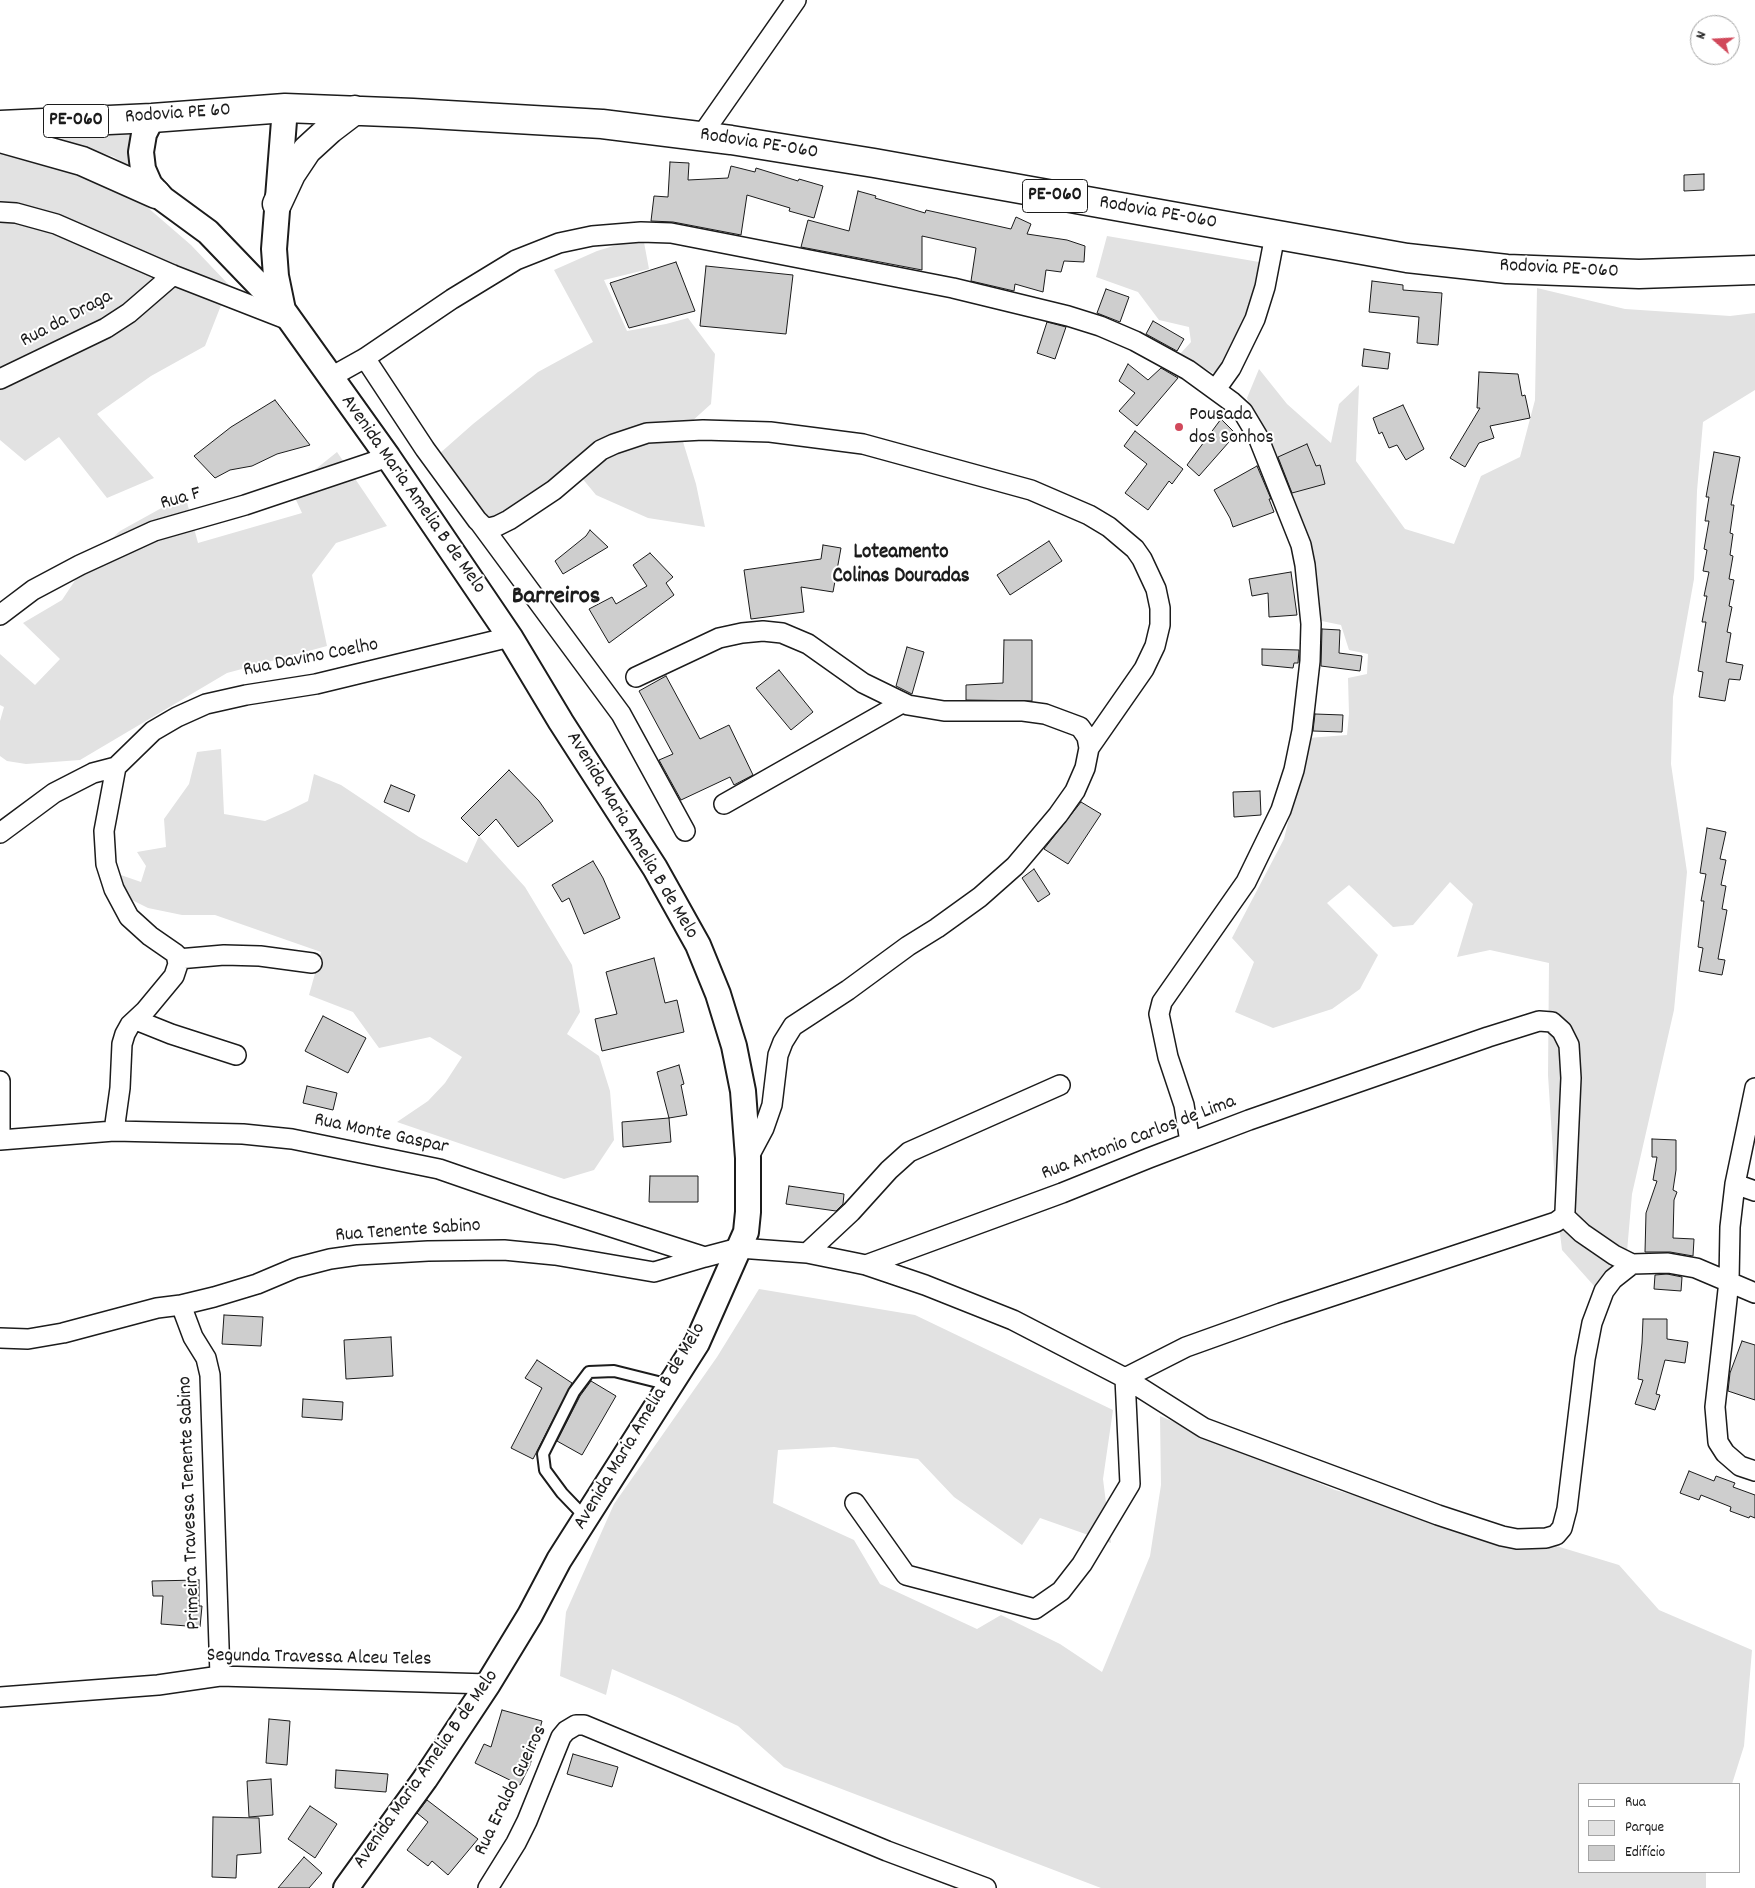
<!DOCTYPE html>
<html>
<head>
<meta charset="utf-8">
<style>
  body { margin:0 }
  #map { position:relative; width:1755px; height:1888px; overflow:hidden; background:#fff; font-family:Dekko,sans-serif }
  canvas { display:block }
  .legend { position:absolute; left:1578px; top:1783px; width:162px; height:90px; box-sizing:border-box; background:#fff; border:1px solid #a4a4a4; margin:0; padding:6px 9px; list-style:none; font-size:15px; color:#1c1c1c }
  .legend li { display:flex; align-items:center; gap:10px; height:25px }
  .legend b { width:25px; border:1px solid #a4a4a4 }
  .north { position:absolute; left:1690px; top:15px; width:50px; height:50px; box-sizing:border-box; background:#fff; border:1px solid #a4a4a4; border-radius:50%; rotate:289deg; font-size:14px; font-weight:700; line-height:20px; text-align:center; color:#1c1c1c }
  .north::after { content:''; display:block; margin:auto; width:18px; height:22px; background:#d1495b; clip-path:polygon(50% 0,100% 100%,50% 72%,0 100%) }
</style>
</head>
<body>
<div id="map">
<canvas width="1755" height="1888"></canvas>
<ul class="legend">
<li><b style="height:6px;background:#fff"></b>Rua</li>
<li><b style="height:14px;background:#e2e2e2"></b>Parque</li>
<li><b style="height:14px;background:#cecece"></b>Edifício</li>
</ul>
<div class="north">N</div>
</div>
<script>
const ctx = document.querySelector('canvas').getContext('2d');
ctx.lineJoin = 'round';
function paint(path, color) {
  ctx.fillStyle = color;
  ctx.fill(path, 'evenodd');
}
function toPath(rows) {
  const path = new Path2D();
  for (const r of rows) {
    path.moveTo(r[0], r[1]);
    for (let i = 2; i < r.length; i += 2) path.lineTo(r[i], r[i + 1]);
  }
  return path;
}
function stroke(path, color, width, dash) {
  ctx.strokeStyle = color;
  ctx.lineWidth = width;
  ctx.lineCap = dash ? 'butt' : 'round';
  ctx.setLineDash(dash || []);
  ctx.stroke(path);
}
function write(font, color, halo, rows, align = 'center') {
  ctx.font = font + ' Dekko,sans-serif';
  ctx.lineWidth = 4;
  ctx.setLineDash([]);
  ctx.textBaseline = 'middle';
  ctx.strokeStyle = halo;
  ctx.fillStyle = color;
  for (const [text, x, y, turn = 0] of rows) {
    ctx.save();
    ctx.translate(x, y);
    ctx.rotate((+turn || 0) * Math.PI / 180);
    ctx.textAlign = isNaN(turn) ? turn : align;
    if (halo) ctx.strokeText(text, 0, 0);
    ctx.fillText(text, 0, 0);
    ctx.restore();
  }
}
paint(toPath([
  [135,133,129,147,137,172,114,157,59,138],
  [0,148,13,150,132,194,191,245,229,285,205,346,151,376,97,414,154,478,107,498,59,437,25,461,0,440],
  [1107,236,1265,263,1249,316,1228,364,1213,373,1180,354,1191,342,1189,327,1159,320,1138,292,1096,277],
  [643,237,649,269,604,280,627,331,666,324,688,318,715,354,711,404,680,432,696,484,705,527,648,518,596,495,572,466,534,498,487,522,439,454,473,424,538,372,593,342,554,270,597,251],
  [1537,288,1625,309,1730,316,1755,313,1755,390,1703,422,1697,491,1694,579,1673,697,1671,764,1687,872,1674,1010,1632,1194,1626,1263,1595,1287,1562,1250,1556,1200,1548,1075,1549,963,1490,950,1457,957,1473,904,1450,882,1413,925,1393,927,1349,885,1327,903,1378,955,1360,989,1332,1009,1273,1028,1235,1012,1254,962,1232,938,1284,839,1308,738,1347,735,1349,714,1348,678,1367,674,1368,654,1349,650,1341,625,1317,620,1286,500,1247,398,1259,369,1287,404,1331,443,1339,404,1359,385,1356,461,1405,529,1454,544,1481,476,1520,457,1535,400],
  [337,452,387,526,336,543,312,575,327,646,227,673,80,760,26,764,7,761,0,756,0,721,4,707,0,705,0,654,35,685,60,659,23,623,62,600,88,561,120,531,185,495,198,543,302,513,291,489],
  [221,749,224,814,265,821,288,811,308,801,314,774,341,785,419,837,467,863,479,836,525,887,572,965,580,1012,567,1034,599,1056,610,1091,614,1140,594,1170,564,1179,397,1122,428,1101,445,1083,462,1057,430,1037,379,1048,353,1012,309,995,321,952,215,915,182,915,148,908,128,898,115,873,141,882,146,866,137,852,166,847,164,819,189,784,197,752],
  [759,1289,915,1315,1113,1410,1103,1479,1111,1543,1040,1518,1022,1545,954,1497,918,1459,834,1447,778,1450,773,1503,854,1540,880,1584,977,1629,1001,1615,1060,1644,1102,1672,1150,1556,1161,1485,1160,1416,1335,1490,1438,1517,1540,1541,1619,1565,1659,1610,1752,1650,1744,1746,1732,1784,1579,1784,1579,1872,1706,1872,1706,1888,1101,1888,784,1767,738,1726,677,1697,612,1669,606,1695,560,1676,566,1612,614,1504,717,1357]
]), '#e2e2e2');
const building = toPath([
  [670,162,689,163,688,180,728,178,731,166,755,172,756,168,798,181,799,179,823,186,814,218,789,211,790,208,747,195,741,235,673,222,651,221,654,196,668,197,670,162],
  [1704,174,1704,190,1684,191,1684,175,1704,174],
  [858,191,876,196,875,198,925,213,926,210,1011,229,1016,217,1031,224,1027,234,1067,240,1085,246,1084,262,1064,261,1061,272,1046,270,1043,292,1015,284,1014,291,971,281,976,248,922,236,922,270,801,247,808,220,849,231,858,191],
  [676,262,695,311,629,328,610,283,676,262],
  [706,266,793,275,786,334,700,326,706,266],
  [1372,281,1403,285,1403,290,1442,293,1438,345,1417,343,1419,317,1369,312,1372,281],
  [1106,289,1129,297,1120,322,1097,313,1106,289],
  [1153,321,1184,339,1177,351,1146,334,1153,321],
  [1047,322,1066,327,1055,359,1037,353,1047,322],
  [1364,349,1390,353,1388,369,1362,366,1364,349],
  [1128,364,1148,380,1161,368,1178,378,1137,426,1119,411,1135,393,1119,381,1128,364],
  [1479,372,1518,374,1522,396,1525,395,1530,418,1490,426,1494,438,1479,443,1465,467,1450,458,1480,408,1477,408,1479,372],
  [275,400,310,445,277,454,252,466,230,470,215,478,194,456,231,427,275,400],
  [1403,405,1424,449,1406,460,1397,445,1389,448,1382,432,1379,434,1373,418,1403,405],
  [1221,419,1236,434,1199,476,1187,465,1221,419],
  [1135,431,1183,469,1172,484,1169,481,1148,510,1125,493,1147,464,1124,446,1135,431],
  [1307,444,1316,466,1320,465,1325,484,1292,493,1278,457,1307,444],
  [1714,452,1740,457,1731,505,1734,505,1730,533,1733,534,1730,555,1733,556,1729,579,1734,580,1729,606,1732,607,1727,632,1731,633,1726,662,1743,665,1740,680,1729,679,1725,701,1699,697,1703,672,1698,671,1706,622,1702,622,1707,596,1704,596,1709,572,1703,571,1707,550,1704,549,1709,521,1705,521,1709,497,1706,497,1714,452],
  [1257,466,1271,499,1269,499,1274,512,1233,527,1230,518,1214,490,1257,466],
  [590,530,608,547,563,574,555,561,586,536,590,530],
  [1049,541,1062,561,1010,595,997,575,1049,541],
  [823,545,841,548,833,592,801,587,804,612,751,619,744,570,821,559,823,545],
  [650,553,673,577,666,583,674,595,609,643,589,609,612,597,616,604,647,586,633,565,650,553],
  [1291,572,1297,615,1269,617,1268,593,1252,596,1249,579,1291,572],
  [1322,629,1340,630,1339,653,1362,656,1360,671,1321,666,1322,629],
  [1004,640,1032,640,1032,701,966,700,966,685,1003,683,1004,640],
  [907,647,924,652,912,694,896,686,907,647],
  [1262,649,1299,650,1298,663,1294,663,1293,668,1262,665,1262,649],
  [779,670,813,712,791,730,756,688,779,670],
  [666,676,700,739,729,725,753,775,734,785,730,777,681,800,659,760,673,754,639,691,666,676],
  [1315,714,1343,715,1342,732,1313,731,1315,714],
  [509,770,539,801,553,821,518,847,496,819,479,836,461,818,509,770],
  [391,785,415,795,409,812,384,802,391,785],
  [1260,791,1261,815,1234,817,1233,792,1260,791],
  [1081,802,1101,814,1068,864,1044,849,1081,802],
  [1707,828,1726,832,1720,859,1726,860,1721,885,1726,886,1722,909,1727,910,1718,959,1725,960,1722,975,1699,971,1703,948,1698,947,1704,901,1701,901,1706,874,1700,873,1707,828],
  [593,861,603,878,620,918,584,934,569,898,562,902,552,885,593,861],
  [1034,869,1050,894,1038,902,1022,878,1034,869],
  [654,958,665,1003,677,1000,684,1032,602,1051,595,1019,617,1014,606,972,654,958],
  [323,1016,366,1038,348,1073,305,1051,323,1016],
  [679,1065,684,1084,681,1085,687,1115,669,1118,657,1072,679,1065],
  [307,1086,337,1093,333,1110,303,1103,307,1086],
  [669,1118,671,1142,623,1147,622,1122,669,1118],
  [1652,1139,1676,1140,1676,1170,1673,1190,1677,1192,1674,1200,1673,1238,1694,1239,1693,1256,1670,1252,1645,1252,1646,1213,1657,1181,1653,1180,1657,1157,1652,1157,1652,1139],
  [650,1176,698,1176,698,1202,649,1202,650,1176],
  [789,1186,844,1194,843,1204,836,1211,786,1204,789,1186],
  [1667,1274,1682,1277,1681,1291,1654,1289,1655,1275,1667,1274],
  [224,1315,263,1317,261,1346,222,1344,224,1315],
  [1643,1319,1667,1319,1667,1339,1688,1342,1685,1363,1665,1360,1656,1394,1660,1395,1655,1410,1635,1404,1643,1380,1638,1379,1642,1343,1643,1319],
  [391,1337,393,1376,346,1379,344,1340,391,1337],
  [1742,1341,1755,1345,1755,1400,1728,1391,1730,1373,1742,1341],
  [537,1360,572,1383,533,1459,511,1448,542,1388,525,1378,537,1360],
  [591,1381,616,1396,582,1455,557,1441,580,1396,591,1381],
  [303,1399,343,1402,342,1420,302,1417,303,1399],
  [1689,1471,1714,1481,1716,1476,1735,1483,1733,1487,1755,1495,1755,1518,1750,1516,1749,1518,1730,1511,1731,1507,1701,1495,1699,1500,1680,1493,1689,1471],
  [199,1580,199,1606,202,1606,200,1627,161,1624,163,1596,153,1596,152,1581,199,1580],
  [502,1710,542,1721,530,1765,520,1785,475,1763,484,1744,491,1747,502,1710],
  [269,1719,290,1721,287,1765,266,1763,269,1719],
  [573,1754,618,1767,612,1787,567,1774,573,1754],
  [336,1770,388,1774,386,1792,335,1788,336,1770],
  [271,1779,273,1815,249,1817,247,1781,271,1779],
  [427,1800,478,1839,448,1875,432,1861,428,1866,407,1850,428,1822,417,1813,427,1800],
  [310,1806,337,1824,315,1858,288,1839,310,1806],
  [213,1817,259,1818,261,1853,237,1855,236,1878,212,1877,213,1817],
  [304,1857,322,1873,309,1888,278,1888,304,1857]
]);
paint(building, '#cecece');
stroke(building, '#1c1c1c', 1);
const service = toPath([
  [586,1518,562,1493,545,1470,543,1454,574,1392,589,1372,614,1371,670,1385]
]);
const minor = toPath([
  [701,136,796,0],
  [0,212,16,213,56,224,173,275,291,321],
  [365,358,425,449,477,520,483,526,489,528,497,526,509,520,554,490,601,450,614,444,647,433,703,430,770,432,863,444,1031,490,1089,515,1109,527,1135,549,1142,559,1156,589,1160,608,1160,625,1155,646,1144,669,1089,748],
  [331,377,365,358,452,299,516,260,559,243,592,236,641,232,671,233,953,288,1068,316,1100,326,1135,341,1188,370,1232,402,1243,412,1258,437,1301,545,1305,565,1311,624,1310,661,1302,731,1294,770,1281,810,1246,882,1162,1002,1159,1014,1168,1057,1184,1105,1190,1142],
  [0,379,106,328,129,313,173,275],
  [1216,389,1231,368,1255,319,1265,287,1275,235],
  [480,523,621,714,685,831],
  [0,615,33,590,80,565,154,531,245,505,388,457],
  [636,677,719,638,742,633,763,631,782,633,808,644,863,683,908,705,944,711,1023,711,1045,714,1080,727,1087,737,1089,748,1085,768,1075,791,1058,815,1015,866,980,897,937,928,908,946,848,990,793,1026,783,1042,778,1055,772,1105,764,1128,748,1158],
  [724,804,902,703],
  [0,833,54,793,93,773,116,767],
  [178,959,224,955,260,956,312,963],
  [136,1020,171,1034,236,1055],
  [0,1081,0,1140],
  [1755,1088,1735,1184,1730,1227,1729,1281,1715,1407,1718,1442,1725,1453,1740,1466,1755,1471],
  [114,1131,120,1088,122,1044,125,1034,130,1025,145,1011,174,976,178,964,176,954,150,936,129,917,114,889,106,864,104,831,116,767,153,731,177,717,206,704,246,695,316,684,510,637],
  [0,1140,114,1131,243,1134,292,1139,439,1169,546,1206,705,1257,739,1248,807,1253,866,1265,1062,1193,1149,1158,1249,1120,1488,1037,1539,1021,1552,1022,1562,1031,1569,1045,1571,1078,1565,1211,1564,1216,1556,1222,1281,1313,1186,1347,1125,1378,1130,1484,1082,1564,1061,1591,1035,1609,906,1575,855,1503],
  [1735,1184,1755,1191],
  [1564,1216,1582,1233,1614,1255,1632,1264],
  [807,1253,851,1212,889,1170,909,1152,1060,1085],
  [866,1265,925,1285,1013,1320,1125,1378,1204,1428,1438,1515,1502,1536,1517,1539,1546,1538,1556,1535,1562,1528,1567,1509,1585,1359,1592,1323,1604,1291,1613,1279,1632,1264,1668,1263,1696,1268,1755,1293],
  [181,1305,193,1337,206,1358,210,1375,220,1676],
  [0,1338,28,1339,63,1333,157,1308,181,1305,214,1297,257,1284,295,1268,330,1259,358,1255,428,1251,504,1250,555,1255,654,1272,705,1257],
  [0,1697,158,1685,220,1676,488,1684],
  [488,1888,516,1843,527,1821,561,1737,566,1731,576,1725,584,1725,887,1851,986,1888]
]);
const tertiary = toPath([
  [152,118,144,134,141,152,143,169,150,185,163,199,208,232,283,310,388,457,510,637,561,722,655,868,698,945,718,994,734,1046,743,1091,748,1158,748,1212,746,1232,697,1343,559,1560,530,1615,488,1684,425,1779,346,1888],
  [283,310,276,276,274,249,285,108]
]);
const primary = toPath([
  [0,125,152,118,285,108,413,113,602,124,731,140,874,163,1407,258,1507,269,1639,274,1755,270],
  [0,138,82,161,156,194],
  [277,204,291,174,307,150,330,129,355,110]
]);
stroke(service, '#1c1c1c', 14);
stroke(minor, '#1c1c1c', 22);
stroke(tertiary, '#1c1c1c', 28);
stroke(primary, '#1c1c1c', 31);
stroke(service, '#fff', 10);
stroke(minor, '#fff', 19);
stroke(tertiary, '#fff', 24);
stroke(primary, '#fff', 28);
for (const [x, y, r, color] of [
  [1179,427,5,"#d1495b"]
]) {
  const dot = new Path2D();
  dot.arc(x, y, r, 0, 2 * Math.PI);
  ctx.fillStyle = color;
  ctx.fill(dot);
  stroke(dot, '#fff', 2);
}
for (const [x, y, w] of [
  [76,121,65],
  [1055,196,65]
]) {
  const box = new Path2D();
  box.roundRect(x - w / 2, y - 16.5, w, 33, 4);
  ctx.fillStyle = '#fff';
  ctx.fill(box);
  stroke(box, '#1c1c1c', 1);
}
write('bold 19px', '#1c1c1c', null, [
  ["PE-060",76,121],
  ["PE-060",1055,196]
]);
write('20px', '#1c1c1c', '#fff', [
  ["Rodovia PE 60",178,115,-4],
  ["Rodovia PE-060",759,145,9],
  ["Rodovia PE-060",1158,214,10],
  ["Rodovia PE-060",1559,270,3],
  ["Rua da Draga",67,320,-28],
  ["Avenida Maria Amelia B de Melo",412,495,55],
  ["Rua F",181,500,-16],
  ["Rua Davino Coelho",311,659,-11],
  ["Avenida Maria Amelia B de Melo",631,836,59],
  ["Rua Monte Gaspar",381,1135,12],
  ["Rua Antonio Carlos de Lima",1139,1139,-21],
  ["Rua Tenente Sabino",408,1232,-4],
  ["Avenida Maria Amelia B de Melo",641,1427,-59],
  ["Primeira Travessa Tenente Sabino",191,1503,-92],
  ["Segunda Travessa Alceu Teles",319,1659,1],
  ["Avenida Maria Amelia B de Melo",427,1770,-55],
  ["Rua Eraldo Gueiros",512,1791,-64]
]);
write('20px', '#1c1c1c', '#fff', [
  ["Pousada",1189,416],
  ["dos Sonhos",1189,439]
], 'left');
write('bold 21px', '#1c1c1c', '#fff', [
  ["Loteamento",901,554],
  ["Colinas Douradas",901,578]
]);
write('bold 25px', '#1c1c1c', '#fff', [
  ["Barreiros",556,599]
]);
</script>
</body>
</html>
